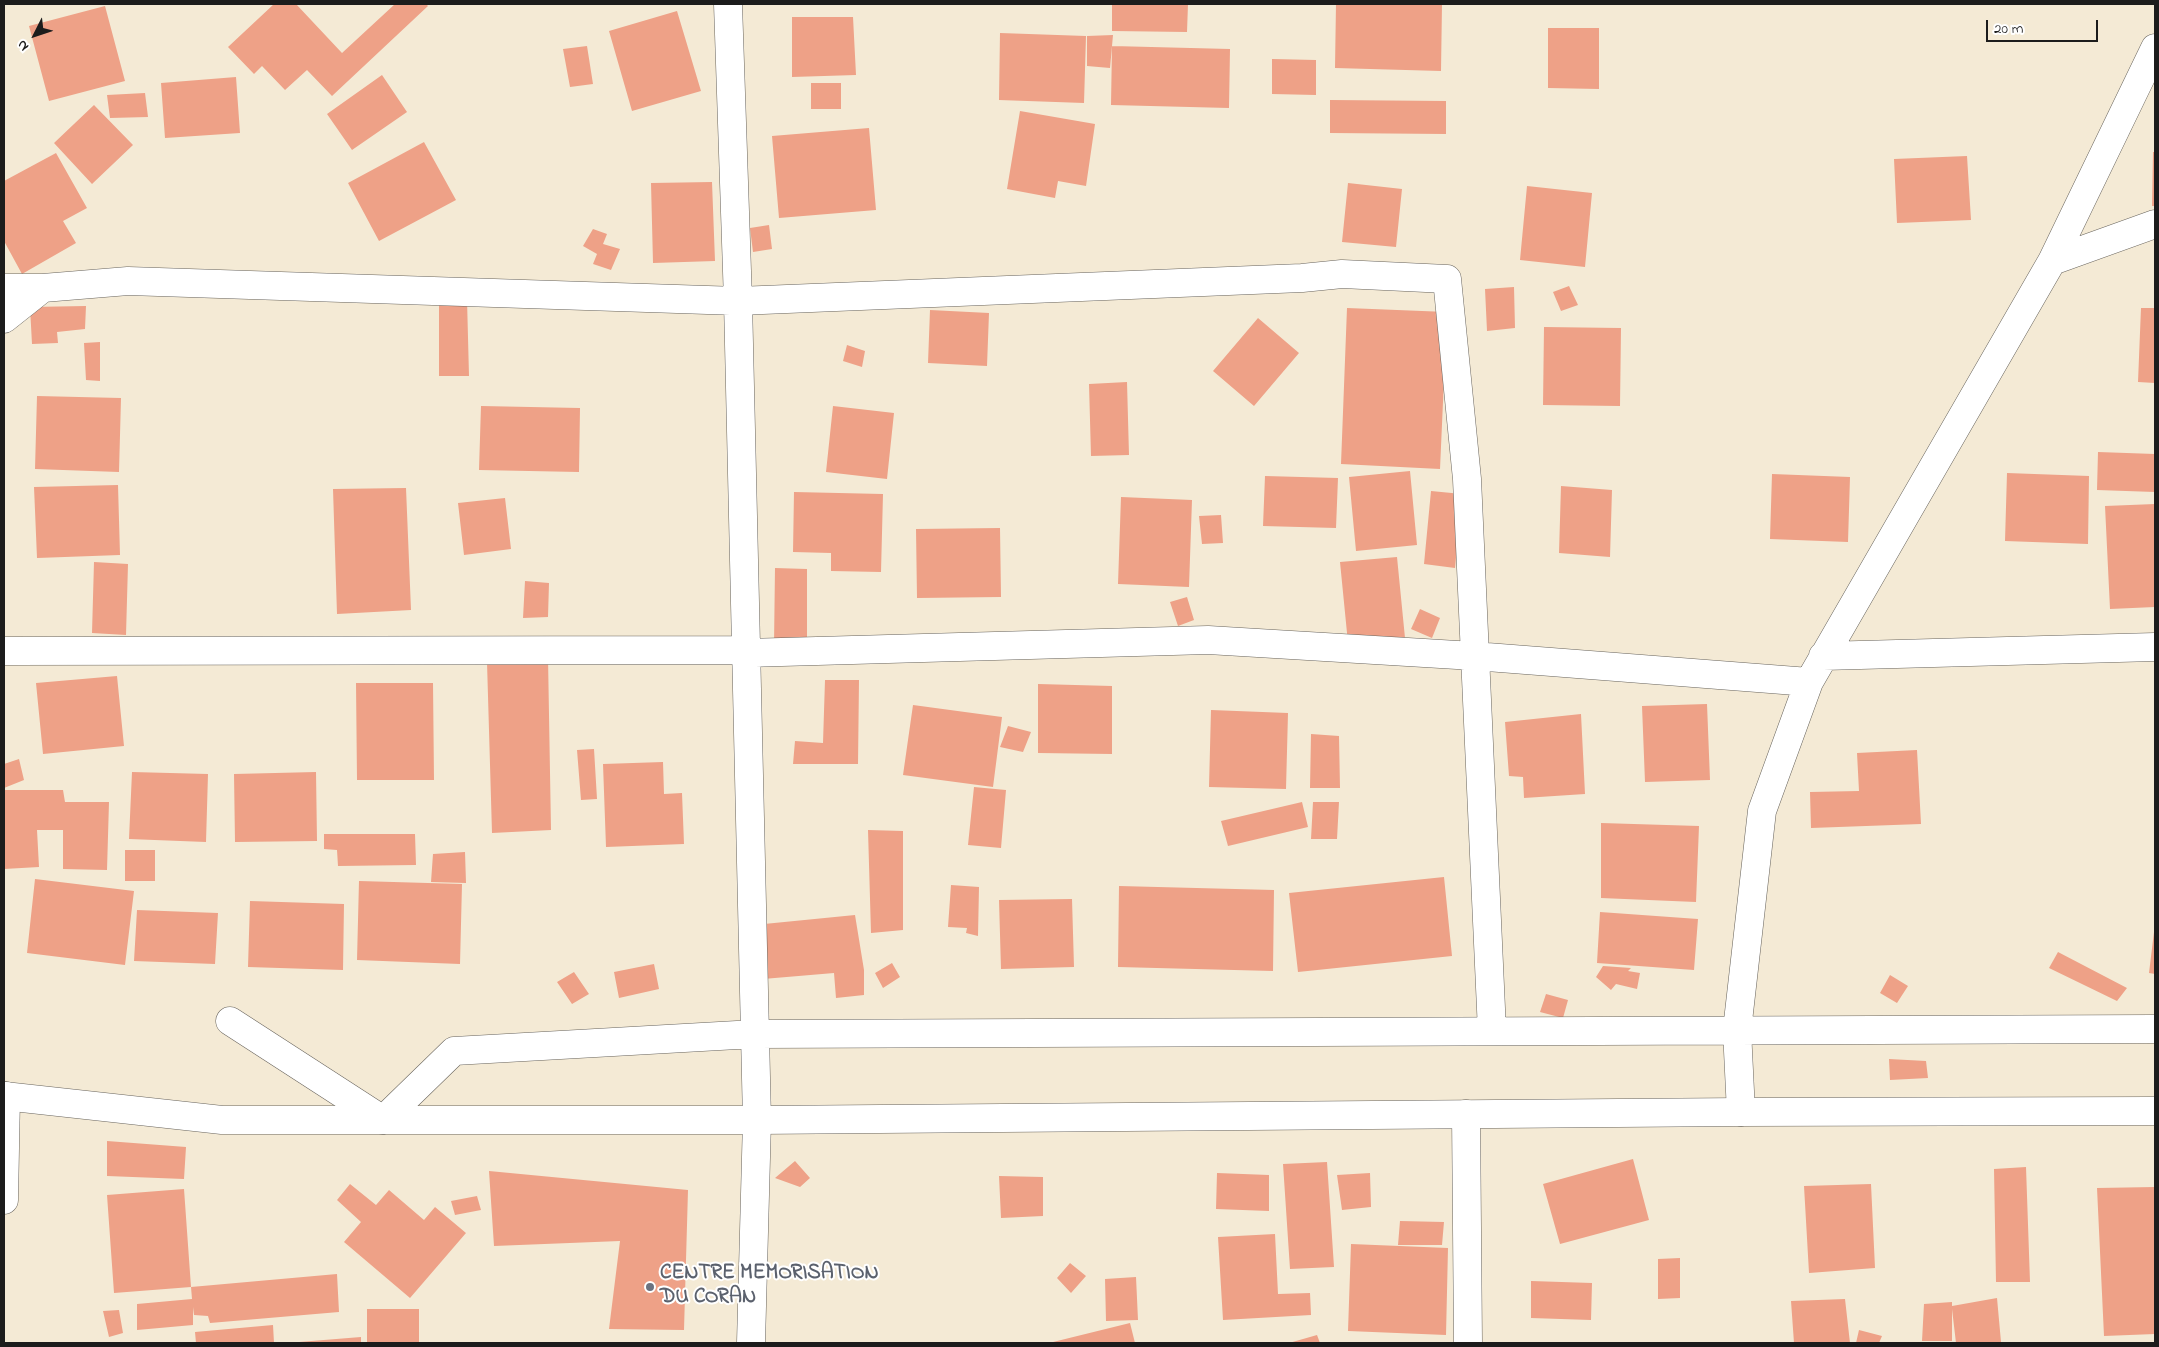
<!DOCTYPE html>
<html>
<head>
<meta charset="utf-8">
<style>
  body { margin:0 }
  #map { position:relative; width:2159px; height:1347px; overflow:hidden; background:#f4ead5; font-family:"Indie Flower",sans-serif }
  canvas { display:block }
  .frame { position:absolute; inset:0; border:5px solid #1c1c1c; pointer-events:none }
  .north { position:absolute; left:10px; top:10px; width:50px; height:50px; -webkit-text-stroke:4px #fff; paint-order:stroke; rotate:229deg; font-size:14px; font-weight:700; line-height:20px; text-align:center; color:#1c1c1c }
  .north::after { content:''; display:block; margin:auto; width:18px; height:22px; background:#1c1c1c; clip-path:polygon(50% 0,100% 100%,50% 72%,0 100%) }
  .scale { position:absolute; left:1986px; top:20px; width:112px; height:22px; box-sizing:border-box; border:2px solid #1c1c1c; border-top:0; padding-left:6px; font-size:15px; line-height:18px; white-space:nowrap; color:#1c1c1c; -webkit-text-stroke:4px #fff; paint-order:stroke }
</style>
</head>
<body>
<div id="map">
<canvas width="2159" height="1347"></canvas>
<div class="frame"></div>
<div class="north">N</div>
<div class="scale">20 m</div>
</div>
<script>
const ctx = document.querySelector('canvas').getContext('2d');
ctx.lineJoin = 'round';
function paint(path, color) {
  ctx.fillStyle = color;
  ctx.fill(path, 'evenodd');
}
function toPath(rows) {
  const path = new Path2D();
  for (const r of rows) {
    path.moveTo(r[0], r[1]);
    for (let i = 2; i < r.length; i += 2) path.lineTo(r[i], r[i + 1]);
  }
  return path;
}
function stroke(path, color, width, dash) {
  ctx.strokeStyle = color;
  ctx.lineWidth = width;
  ctx.lineCap = dash ? 'butt' : 'round';
  ctx.setLineDash(dash || []);
  ctx.stroke(path);
}
function write(font, color, halo, rows, align = 'center') {
  ctx.font = font + ' "Indie Flower",sans-serif';
  ctx.lineWidth = 4;
  ctx.setLineDash([]);
  ctx.textBaseline = 'middle';
  ctx.strokeStyle = halo;
  ctx.fillStyle = color;
  for (const [text, x, y, turn = 0] of rows) {
    ctx.save();
    ctx.translate(x, y);
    ctx.rotate((+turn || 0) * Math.PI / 180);
    ctx.textAlign = isNaN(turn) ? turn : align;
    if (halo) ctx.strokeText(text, 0, 0);
    ctx.fillText(text, 0, 0);
    ctx.restore();
  }
}
paint(toPath([
  [274,4,296,4,342,53,395,4,426,4,428,6,332,96,307,70,285,90,262,66,254,74,228,47],
  [1112,4,1188,4,1187,32,1112,31],
  [1336,4,1442,4,1441,71,1335,68],
  [105,6,125,81,49,101,29,26],
  [677,11,701,91,632,111,609,31],
  [792,17,853,17,856,75,792,77],
  [1548,28,1599,28,1599,89,1548,88],
  [1000,33,1086,36,1084,103,999,100],
  [1113,35,1110,68,1087,66,1087,36],
  [587,46,593,84,570,87,563,49],
  [1112,46,1230,49,1229,108,1111,105],
  [1272,59,1316,60,1316,95,1272,94],
  [382,75,407,112,352,150,327,114],
  [236,77,240,133,165,138,161,83],
  [811,83,841,83,841,109,811,109],
  [145,93,148,117,110,118,107,95],
  [1330,100,1446,101,1446,134,1330,133],
  [94,105,133,145,92,184,54,143],
  [1020,111,1095,124,1086,186,1058,181,1055,198,1007,189],
  [869,128,876,210,779,218,772,136],
  [424,142,456,200,379,241,348,183],
  [2153,152,2155,152,2155,206,2152,206],
  [56,153,87,208,63,221,76,243,22,274,4,241,4,181],
  [1967,156,1971,220,1897,223,1894,159],
  [712,182,715,261,653,263,651,183],
  [1348,183,1402,189,1396,247,1342,242],
  [1527,186,1592,193,1585,267,1520,260],
  [769,225,772,249,753,252,750,228],
  [593,229,607,234,603,244,620,249,611,270,593,264,597,254,583,246],
  [1569,286,1578,305,1561,311,1553,292],
  [1514,287,1515,328,1487,331,1485,289],
  [439,297,467,299,469,376,439,376],
  [86,306,85,329,57,332,58,343,32,344,30,307],
  [1347,308,1447,312,1440,469,1341,464],
  [2141,308,2155,308,2155,383,2138,382],
  [930,310,989,313,987,366,928,363],
  [1258,318,1299,353,1254,406,1213,371],
  [1544,327,1621,328,1620,406,1543,405],
  [100,342,100,381,86,380,84,343],
  [847,345,865,351,862,367,843,361],
  [1127,382,1129,455,1091,456,1089,384],
  [37,396,121,398,119,472,35,469],
  [481,406,580,408,579,472,479,470],
  [833,406,894,413,887,479,826,472],
  [2098,452,2155,454,2155,492,2097,490],
  [1410,471,1417,545,1356,551,1349,477],
  [2007,473,2089,476,2088,544,2005,541],
  [1772,474,1850,477,1848,542,1770,539],
  [1265,476,1338,478,1336,528,1263,526],
  [118,485,120,555,37,558,34,487],
  [1561,486,1612,490,1610,557,1559,553],
  [406,488,411,610,337,614,333,489],
  [1431,491,1462,494,1455,568,1424,564],
  [794,492,883,494,881,572,831,571,831,553,793,552],
  [1121,497,1192,500,1189,587,1118,584],
  [505,498,511,549,464,555,458,503],
  [2155,504,2155,607,2110,609,2105,506],
  [1221,515,1223,543,1202,544,1199,516],
  [1000,528,1001,597,917,598,916,529],
  [1397,557,1405,638,1348,643,1340,562],
  [94,562,128,564,126,635,92,633],
  [775,568,807,569,807,645,774,645],
  [525,581,549,583,548,617,523,618],
  [1187,597,1194,620,1178,626,1170,602],
  [1420,609,1440,618,1432,638,1411,629],
  [548,657,551,830,492,833,487,662],
  [117,676,124,746,43,754,36,683],
  [825,680,859,680,858,764,793,764,795,741,823,743],
  [356,683,433,683,434,780,357,780],
  [1038,684,1112,686,1112,754,1038,753],
  [1707,704,1710,780,1645,782,1642,706],
  [913,705,1002,717,993,787,903,775],
  [1211,710,1288,713,1286,789,1209,787],
  [1581,714,1585,794,1524,798,1523,777,1509,776,1505,722],
  [1008,726,1031,732,1023,752,1000,747],
  [1311,734,1339,736,1340,788,1310,788],
  [594,749,597,799,581,800,577,750],
  [1917,750,1921,824,1811,828,1810,792,1859,791,1857,753],
  [19,759,24,780,4,788,4,764],
  [663,762,664,794,682,793,684,844,606,847,603,764],
  [132,772,208,774,206,842,129,839],
  [316,772,317,841,235,842,234,774],
  [974,787,1006,790,1001,848,968,845],
  [4,790,63,790,65,802,109,802,107,870,63,869,63,830,37,830,39,867,4,869],
  [1302,802,1308,827,1228,846,1221,821],
  [1313,802,1339,802,1337,839,1311,839],
  [1601,823,1699,826,1696,902,1601,898],
  [868,830,903,831,903,930,871,933],
  [324,834,415,834,416,865,338,866,337,850,324,849],
  [125,850,155,850,155,881,125,881],
  [465,852,466,883,431,882,433,854],
  [1444,877,1452,956,1298,972,1289,893],
  [35,879,134,891,125,965,27,953],
  [359,881,462,884,460,964,357,960],
  [951,885,979,887,978,936,966,933,967,928,948,927],
  [1119,886,1274,890,1273,971,1118,967],
  [1072,899,1074,967,1001,969,999,900],
  [250,901,344,904,343,970,248,967],
  [137,910,218,913,215,964,134,961],
  [1600,912,1698,919,1694,970,1597,963],
  [855,915,864,970,864,995,836,998,834,973,763,979,754,925],
  [2154,932,2155,932,2155,974,2149,973],
  [2058,952,2127,988,2117,1001,2049,968],
  [892,963,900,977,883,988,875,973],
  [654,964,659,989,619,998,614,972],
  [1603,966,1631,968,1628,971,1640,973,1637,989,1616,984,1611,990,1596,977],
  [574,972,589,994,572,1004,557,982],
  [1890,975,1908,986,1897,1003,1880,993],
  [1546,994,1568,1000,1563,1018,1540,1012],
  [1889,1059,1926,1061,1928,1078,1890,1080],
  [107,1141,186,1147,184,1179,107,1176],
  [1633,1159,1649,1220,1560,1244,1543,1184],
  [795,1161,810,1178,800,1187,775,1178],
  [1327,1162,1334,1267,1290,1269,1283,1164],
  [2026,1167,2030,1282,1996,1282,1994,1169],
  [489,1171,688,1190,684,1330,609,1329,620,1241,494,1246],
  [1217,1173,1269,1175,1269,1211,1216,1209],
  [1370,1173,1371,1207,1342,1210,1337,1175],
  [999,1176,1043,1177,1043,1216,1001,1218],
  [350,1184,376,1205,389,1190,424,1220,435,1207,466,1233,410,1298,344,1242,361,1222,337,1200],
  [1871,1184,1875,1268,1809,1273,1804,1186],
  [2155,1187,2155,1334,2104,1336,2097,1188],
  [184,1189,191,1287,114,1293,107,1195],
  [477,1196,481,1210,455,1215,451,1201],
  [1400,1221,1444,1222,1442,1245,1398,1245],
  [1275,1234,1278,1294,1310,1293,1311,1315,1223,1320,1218,1237],
  [1351,1244,1448,1248,1446,1335,1348,1331],
  [1680,1258,1680,1298,1658,1299,1658,1259],
  [1070,1263,1086,1276,1071,1293,1057,1278],
  [337,1274,339,1312,210,1323,208,1316,194,1315,193,1307,193,1325,137,1330,137,1304,192,1299,191,1287],
  [1136,1277,1138,1320,1106,1321,1105,1279],
  [1531,1281,1592,1283,1591,1320,1531,1318],
  [1997,1298,2001,1342,1956,1343,1952,1309,1952,1341,1922,1341,1924,1304,1952,1302,1952,1306],
  [1845,1299,1850,1343,1794,1343,1791,1301],
  [367,1309,419,1309,419,1343,367,1343],
  [119,1310,123,1333,109,1337,103,1311],
  [1130,1323,1135,1343,1049,1343],
  [273,1325,274,1343,196,1343,195,1332],
  [1859,1330,1882,1336,1879,1343,1856,1343],
  [1317,1335,1320,1343,1289,1343],
  [361,1337,361,1343,299,1343,299,1342]
]), '#eea187');
const street = toPath([
  [728,4,738,301,757,1120,751,1343],
  [2052,261,2155,224],
  [4,288,43,288],
  [4,319,43,288,128,281,738,301,1302,278,1342,274,1447,279,1467,479,1492,1031],
  [4,651,734,650,746,653,1208,640,1474,656,1809,682],
  [1823,656,2155,647],
  [230,1021,383,1120,454,1051,755,1034,2155,1029],
  [1741,1112,1737,1030,1762,811,1809,682,2052,261,2155,48],
  [1466,1114,1468,1343],
  [4,1200,6,1096]
]);
const highway = toPath([
  [4,1096,222,1120,757,1120,1741,1112,2155,1111]
]);
stroke(street, '#68645d', 29);
stroke(highway, '#68645d', 29);
stroke(street, '#fff', 28);
stroke(highway, '#fff', 28);
for (const [x, y, r, color] of [
  [650,1287,5,"#6b7280"]
]) {
  const dot = new Path2D();
  dot.arc(x, y, r, 0, 2 * Math.PI);
  ctx.fillStyle = color;
  ctx.fill(dot);
  stroke(dot, '#fff', 2);
}
write('bold 21px', '#5b616d', '#fff', [
  ["CENTRE MEMORISATION",660,1275],
  ["DU CORAN",660,1299]
], 'left');
</script>
</body>
</html>
